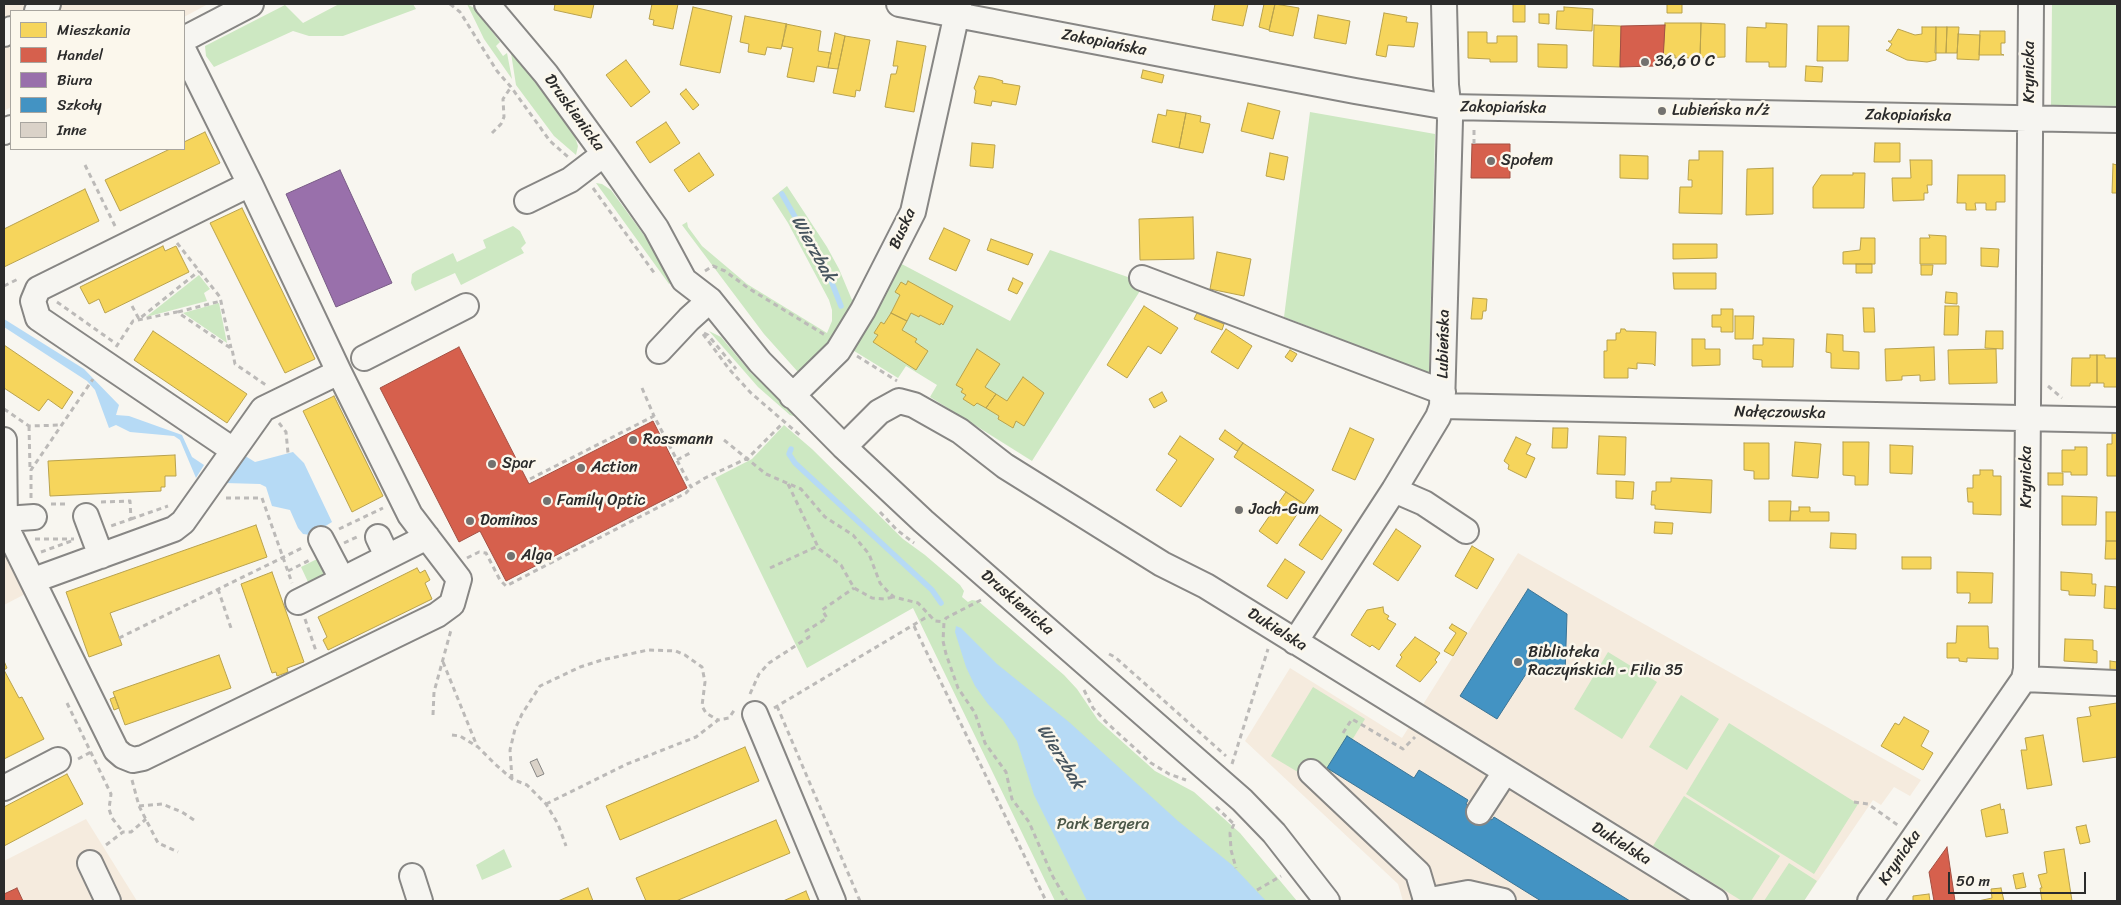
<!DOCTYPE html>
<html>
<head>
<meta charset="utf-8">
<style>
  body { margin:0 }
  #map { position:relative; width:2121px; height:905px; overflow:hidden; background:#f8f6f0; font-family:Sriracha,sans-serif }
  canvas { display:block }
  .frame { position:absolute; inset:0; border:5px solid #2b2b2b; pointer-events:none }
  .legend { position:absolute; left:10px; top:10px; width:175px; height:140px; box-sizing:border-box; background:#fbf7ec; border:1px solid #a8a59f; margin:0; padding:6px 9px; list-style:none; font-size:15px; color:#2b2b2b }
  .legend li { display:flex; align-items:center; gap:10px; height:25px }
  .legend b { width:25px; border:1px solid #a8a59f }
  .scale { position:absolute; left:1948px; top:872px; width:138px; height:22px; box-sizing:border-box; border:2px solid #2b2b2b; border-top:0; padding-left:6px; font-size:15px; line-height:18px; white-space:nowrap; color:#2b2b2b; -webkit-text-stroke:4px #fbf7ec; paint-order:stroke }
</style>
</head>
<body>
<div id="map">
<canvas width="2121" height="905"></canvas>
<div class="frame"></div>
<ul class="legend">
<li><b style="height:14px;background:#f6d55c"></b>Mieszkania</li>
<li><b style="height:14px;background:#d6604d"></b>Handel</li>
<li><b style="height:14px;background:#9970ab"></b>Biura</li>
<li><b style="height:14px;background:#4393c3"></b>Szkoły</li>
<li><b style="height:14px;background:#dad2c8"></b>Inne</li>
</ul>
<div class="scale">50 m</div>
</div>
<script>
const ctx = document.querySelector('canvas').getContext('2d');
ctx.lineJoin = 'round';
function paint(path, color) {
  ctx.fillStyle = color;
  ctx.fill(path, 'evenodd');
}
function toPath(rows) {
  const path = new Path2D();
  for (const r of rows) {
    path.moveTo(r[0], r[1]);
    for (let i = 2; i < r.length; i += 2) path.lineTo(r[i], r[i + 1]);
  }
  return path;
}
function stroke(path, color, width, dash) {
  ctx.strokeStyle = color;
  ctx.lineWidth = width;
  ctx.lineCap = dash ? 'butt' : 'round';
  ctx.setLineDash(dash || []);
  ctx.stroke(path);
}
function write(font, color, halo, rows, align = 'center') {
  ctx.font = font + ' Sriracha,sans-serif';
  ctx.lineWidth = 5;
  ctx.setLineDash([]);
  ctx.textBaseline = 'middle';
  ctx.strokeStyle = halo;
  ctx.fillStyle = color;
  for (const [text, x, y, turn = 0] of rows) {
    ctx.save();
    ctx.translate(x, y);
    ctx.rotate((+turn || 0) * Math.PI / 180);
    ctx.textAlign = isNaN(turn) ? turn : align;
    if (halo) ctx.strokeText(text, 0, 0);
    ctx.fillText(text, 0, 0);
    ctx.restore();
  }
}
paint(toPath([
  [4,4,208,4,184,17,184,11,11,11,11,107,4,111],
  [4,544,27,593,4,605],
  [1518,553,1921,780,1910,796,1894,787,1881,805,1873,800,1804,901,1730,901,1709,888,1705,901,1403,901,1398,884,1245,741,1290,668,1402,738],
  [86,819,137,901,4,901,4,861]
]), '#f5ebde');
paint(toPath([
  [339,4,413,4,416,9,343,36,309,36,293,31,214,67,206,56,205,46,285,5,303,23],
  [467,4,474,8,500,42,496,46,503,56,507,53,512,79,484,39],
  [2052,4,2117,4,2117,106,2051,105],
  [513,52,575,137,578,146,576,155,554,136,516,85,511,53],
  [1310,112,1435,134,1429,373,1284,317],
  [596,183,602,184,611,190,676,279,669,284],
  [787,186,827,247,839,269,852,300,858,294,896,222,904,201,902,195,911,201,838,341,802,373,798,372,764,334,682,225,687,222,688,227,702,246,747,284,827,333,832,321,832,310,829,300,788,223,772,198],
  [513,226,520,231,526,243,521,248,524,253,461,285,455,273,415,291,411,283,412,274,416,271,453,253,457,262,486,248,483,240],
  [1050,250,1145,283,1032,461,930,397,937,385,906,366,898,378,851,349,896,261,1010,321],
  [199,275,210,289,204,293,207,301,146,317],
  [219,303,227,343,183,313],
  [709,331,721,337,751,373,800,418,790,415,758,387],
  [784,425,812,449,903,539,925,555,960,585,964,591,962,597,968,602,972,600,978,601,1064,675,1077,689,1098,720,1155,771,1194,792,1240,833,1297,901,1055,901,913,608,807,668,715,478,752,459],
  [317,559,324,574,308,582,301,567],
  [1608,652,1657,682,1622,739,1574,709],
  [1313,687,1365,719,1323,787,1271,756],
  [1681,695,1719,719,1687,770,1649,747],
  [1729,723,1858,804,1814,874,1686,794],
  [1684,796,1780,856,1751,901,1742,901,1653,846],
  [504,849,512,867,482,880,476,865],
  [1789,863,1817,881,1804,901,1764,901]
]), '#cde8c2');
paint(toPath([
  [4,319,84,369,119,405,116,415,129,416,182,435,192,457,204,465,196,478,180,440,174,436,130,432,116,425,109,428,95,390,87,381,4,327],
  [293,452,304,463,332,522,311,535,303,534,298,528,290,510,272,506,266,487,260,484,225,483,242,454,255,462],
  [956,626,961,628,997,664,1069,722,1178,821,1232,865,1266,901,1087,901,1034,795,1017,741,1003,720,988,704,975,686,966,667,955,632]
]), '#b6daf5');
const homes = toPath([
  [555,4,594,4,591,18,554,10,555,4],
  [652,4,678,4,673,29,653,25,654,20,649,19,652,4],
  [1215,4,1248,4,1243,26,1212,20,1215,4],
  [1264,4,1275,4,1269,30,1259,27,1264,4],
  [1275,4,1299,8,1293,36,1269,31,1275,4],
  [1513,4,1525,4,1525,22,1513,22,1513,4],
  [1667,4,1682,4,1682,13,1667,13,1667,4],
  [693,7,732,16,720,73,680,65,693,7],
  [1564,7,1593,9,1592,31,1556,29,1557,11,1564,11,1564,7],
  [1384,13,1407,17,1406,22,1418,23,1414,47,1388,45,1386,57,1376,55,1384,13],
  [1539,14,1549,14,1549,24,1539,23,1539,14],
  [1318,15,1350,21,1346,44,1314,38,1318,15],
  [745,16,787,24,781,49,767,47,765,55,748,52,749,44,740,42,745,16],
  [1665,23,1701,23,1700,58,1675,58,1675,55,1663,55,1665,23],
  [1701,23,1725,24,1725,57,1700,58,1701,23],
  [1766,23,1787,24,1786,67,1769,67,1769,62,1746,62,1747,27,1766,28,1766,23],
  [786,24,821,31,818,51,831,53,828,68,817,66,814,82,787,77,793,48,782,46,786,24],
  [1594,25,1621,26,1620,67,1593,66,1594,25],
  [1818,26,1849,26,1848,61,1817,61,1818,26],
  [1922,27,1936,27,1936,60,1927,62,1907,60,1886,50,1888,50,1892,44,1888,41,1891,41,1898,29,1915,35,1922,34,1922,27],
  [1936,27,1947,27,1946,53,1935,53,1936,27],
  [1947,27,1959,27,1957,53,1946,53,1947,27],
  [1980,31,2005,31,2005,43,2001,43,2001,54,2004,55,1979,55,1980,31],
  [1468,32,1487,32,1487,43,1497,43,1497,36,1517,36,1517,62,1490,62,1490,59,1468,58,1468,32],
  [835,33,845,36,838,69,828,68,835,33],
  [1958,34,1980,35,1979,60,1957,59,1958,34],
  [845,36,870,40,860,91,856,90,855,97,833,93,845,36],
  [897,41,926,46,914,112,885,107,891,74,896,74,898,66,893,66,897,41],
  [1538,44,1567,45,1567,68,1538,67,1538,44],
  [626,60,650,92,631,107,606,75,626,60],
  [1806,66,1823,67,1822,82,1805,81,1806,66],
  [1143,70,1164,75,1162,83,1141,78,1143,70],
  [979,76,993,78,1003,81,1002,83,1020,86,1016,105,992,101,991,106,974,103,976,91,974,88,979,76],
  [686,89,699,105,693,110,680,94,686,89],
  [1248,103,1280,111,1273,139,1241,131,1248,103],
  [1167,110,1186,113,1179,148,1152,142,1158,114,1166,116,1167,110],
  [1186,113,1201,116,1200,122,1210,124,1203,153,1179,148,1186,113],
  [666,122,680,143,650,163,636,142,666,122],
  [205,132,220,163,120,211,105,180,170,149,184,149,184,142,205,132],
  [972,143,995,145,993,168,970,166,972,143],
  [1875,143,1900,143,1900,162,1874,162,1875,143],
  [1699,151,1723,151,1722,214,1679,213,1680,187,1692,187,1692,180,1688,180,1689,160,1699,160,1699,151],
  [699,153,714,175,689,192,674,170,699,153],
  [1270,153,1288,157,1284,180,1266,176,1270,153],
  [1620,155,1648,156,1648,179,1620,178,1620,155],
  [1910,160,1932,160,1932,185,1927,185,1928,193,1924,193,1924,200,1893,201,1892,178,1911,178,1910,160],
  [2113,164,2117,165,2117,193,2112,193,2113,164],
  [1773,168,1773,214,1746,215,1747,169,1773,168],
  [1853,173,1865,173,1864,208,1813,208,1813,187,1821,175,1853,175,1853,173],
  [1958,175,2005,175,2005,202,1996,202,1996,210,1986,210,1986,203,1975,203,1976,210,1966,210,1966,203,1957,203,1958,175],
  [85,189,99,221,4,267,4,229,85,189],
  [242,208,315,359,285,373,210,223,242,208],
  [1193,217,1194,259,1140,260,1139,219,1193,217],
  [944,228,970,240,956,271,929,259,944,228],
  [1929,235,1946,236,1946,264,1920,264,1920,238,1930,238,1929,235],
  [1861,238,1875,238,1875,264,1843,264,1843,252,1860,250,1861,238],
  [991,239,1033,254,1028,265,987,250,991,239],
  [1673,244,1717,244,1717,258,1673,259,1673,244],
  [163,246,165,251,176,246,189,272,105,313,99,299,89,304,80,287,163,246],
  [1981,248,1999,249,1998,267,1981,266,1981,248],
  [1217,252,1251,259,1244,296,1210,289,1217,252],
  [1856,264,1872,264,1872,273,1856,273,1856,264],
  [1921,265,1933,265,1932,275,1921,275,1921,265],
  [1673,273,1716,273,1716,289,1674,289,1673,273],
  [1013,278,1023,283,1017,294,1008,290,1013,278],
  [908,281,953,306,943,325,941,323,940,325,920,315,919,317,911,313,907,321,891,313,900,295,895,292,901,282,906,285,908,281],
  [1946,292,1957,293,1957,304,1945,303,1946,292],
  [1473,298,1487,299,1486,311,1483,311,1482,319,1471,319,1473,298],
  [1144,306,1178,328,1161,354,1148,346,1127,378,1107,365,1144,306],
  [1945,306,1959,306,1958,335,1944,335,1945,306],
  [1863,308,1874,308,1875,332,1864,332,1863,308],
  [1721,309,1733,309,1733,332,1721,332,1721,327,1712,327,1712,315,1721,315,1721,309],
  [891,313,907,321,902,330,917,339,915,342,928,351,916,370,873,342,878,335,874,333,881,322,884,324,891,313],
  [1197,313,1224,324,1222,330,1194,319,1197,313],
  [1735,316,1754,316,1753,339,1735,339,1735,316],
  [1226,329,1252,346,1238,369,1211,352,1226,329],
  [1621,329,1625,329,1626,331,1656,332,1655,366,1653,364,1637,363,1637,369,1628,368,1628,378,1604,378,1604,351,1607,351,1607,340,1616,340,1616,333,1620,333,1621,329],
  [153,331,247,394,227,423,134,360,153,331],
  [1986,331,2003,331,2003,349,1985,348,1986,331],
  [1827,334,1843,335,1843,351,1859,352,1859,369,1831,368,1831,353,1826,352,1827,334],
  [1763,338,1794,339,1793,367,1762,367,1762,360,1753,359,1753,345,1763,345,1763,338],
  [1692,339,1705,339,1705,349,1720,349,1720,365,1692,366,1692,339],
  [4,345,73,392,62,409,48,399,39,411,4,388,4,345],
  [1934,347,1935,380,1920,381,1920,375,1902,376,1902,380,1886,381,1885,349,1934,347],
  [977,349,1000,364,985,387,996,394,986,408,977,403,974,406,963,399,966,395,961,392,963,389,956,385,977,349],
  [1996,349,1997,383,1949,384,1948,350,1996,349],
  [1290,350,1297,354,1292,362,1285,357,1290,350],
  [2090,355,2097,355,2097,383,2090,383,2090,386,2071,386,2072,358,2090,358,2090,355],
  [2097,355,2105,355,2105,358,2117,358,2117,387,2104,387,2104,383,2097,383,2097,355],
  [1023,377,1044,393,1024,426,1016,421,1013,428,998,419,999,416,986,408,996,394,1007,401,1023,377],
  [1162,392,1167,401,1154,408,1149,399,1162,392],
  [334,396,383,496,352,512,303,411,334,396],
  [1350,428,1374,439,1355,480,1332,470,1350,428],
  [1553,428,1568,428,1567,448,1552,448,1553,428],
  [1225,430,1243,443,1237,451,1219,439,1225,430],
  [2112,433,2117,433,2117,476,2107,476,2107,444,2112,444,2112,433],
  [1180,436,1214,459,1181,507,1156,490,1177,460,1168,454,1180,436],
  [1599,436,1626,437,1625,475,1597,474,1599,436],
  [1516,437,1531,444,1526,454,1535,458,1526,478,1508,469,1509,465,1504,461,1516,437],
  [1795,442,1821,444,1818,478,1792,476,1795,442],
  [1843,442,1869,442,1868,485,1855,485,1855,476,1843,475,1843,442],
  [1243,443,1314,490,1304,504,1234,457,1243,443],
  [1744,443,1769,443,1769,479,1754,479,1754,471,1744,470,1744,443],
  [1890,445,1913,446,1912,474,1890,473,1890,445],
  [2075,447,2087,447,2087,475,2071,475,2071,472,2062,472,2062,450,2075,450,2075,447],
  [175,455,176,476,165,476,165,487,161,487,161,491,50,496,48,461,175,455],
  [1980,470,1993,470,1993,476,2001,476,2001,515,1973,514,1973,502,1968,502,1967,488,1973,488,1973,475,1980,475,1980,470],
  [2048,473,2063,473,2063,485,2048,485,2048,473],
  [1671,478,1712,480,1711,513,1655,509,1655,505,1651,505,1652,491,1656,491,1656,482,1671,482,1671,478],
  [1616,481,1634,482,1633,499,1616,498,1616,481],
  [1286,492,1304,504,1277,544,1259,531,1286,492],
  [2062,496,2097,497,2096,525,2062,525,2062,496],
  [1769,501,1791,501,1790,521,1769,521,1769,501],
  [1799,507,1810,507,1810,512,1829,512,1829,521,1790,521,1791,511,1799,511,1799,507],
  [2106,512,2117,512,2117,541,2106,541,2106,512],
  [1320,515,1342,530,1322,560,1299,545,1320,515],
  [1655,522,1673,523,1672,534,1654,533,1655,522],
  [256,525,267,557,110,613,122,645,89,657,66,592,256,525],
  [1396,529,1421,546,1398,581,1373,564,1396,529],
  [1831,533,1856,534,1856,549,1830,548,1831,533],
  [2106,541,2117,541,2117,559,2105,559,2106,541],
  [1472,546,1494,559,1477,589,1455,576,1472,546],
  [1902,557,1931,557,1931,569,1902,569,1902,557],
  [1285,559,1305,572,1287,599,1267,586,1285,559],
  [417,568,420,573,425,570,430,580,425,583,432,599,328,650,323,640,327,637,318,617,417,568],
  [272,572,304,662,287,668,288,672,277,676,276,672,272,673,241,584,272,572],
  [1957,572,1993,573,1992,603,1968,603,1970,601,1970,593,1957,593,1957,572],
  [2061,572,2092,574,2092,584,2096,584,2095,596,2069,595,2069,591,2061,590,2061,572],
  [2105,586,2117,587,2117,609,2104,608,2105,586],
  [1383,607,1384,613,1389,616,1387,619,1396,624,1379,650,1372,645,1370,647,1351,635,1367,610,1383,607],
  [1452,624,1467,633,1453,656,1444,651,1456,633,1449,628,1452,624],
  [1957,626,1988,626,1989,648,1998,648,1998,659,1967,658,1967,662,1959,661,1959,658,1947,658,1947,643,1956,643,1957,626],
  [1415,637,1440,653,1435,660,1437,662,1420,682,1396,666,1402,657,1400,655,1415,637],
  [2065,639,2093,640,2093,650,2097,651,2097,663,2064,661,2065,639],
  [219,655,231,688,125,725,113,692,219,655],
  [4,661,7,668,4,670,19,698,22,697,44,739,4,759,4,661],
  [2110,661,2117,662,2117,674,2110,673,2110,661],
  [115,697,119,708,114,710,110,699,115,697],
  [2117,703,2117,757,2083,762,2077,718,2091,716,2089,707,2117,703],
  [1904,717,1929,731,1921,746,1933,753,1923,770,1881,746,1895,723,1899,725,1904,717],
  [2043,735,2052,785,2027,789,2021,750,2027,750,2025,738,2043,735],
  [745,747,759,781,620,840,606,806,745,747],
  [67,774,83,804,4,846,4,807,67,774],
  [2000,804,2001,810,2004,809,2008,833,1986,837,1981,810,2000,804],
  [776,820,790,853,676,901,646,901,636,878,776,820],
  [2086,825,2090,842,2080,844,2076,827,2086,825],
  [2064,849,2072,901,2042,901,2040,888,2042,888,2038,875,2047,873,2044,852,2064,849],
  [2023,873,2026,887,2016,889,2013,875,2023,873],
  [588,888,593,901,558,901,588,888],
  [2001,888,2004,901,1978,901,1992,898,1991,889,2001,888],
  [806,891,810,901,783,901,806,891],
  [1929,894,1930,901,1913,901,1913,896,1929,894]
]);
paint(homes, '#f6d55c');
stroke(homes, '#b9a24d', 1);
const shops = toPath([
  [1665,25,1663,61,1655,61,1655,66,1620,67,1621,26,1665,25],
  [1472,144,1510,144,1510,178,1471,178,1472,144],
  [459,347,529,484,653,421,687,488,506,581,480,531,459,542,380,388,459,347],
  [1947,847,1955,901,1934,901,1929,872,1947,847],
  [17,888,23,901,4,901,4,894,17,888]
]);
paint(shops, '#d6604d');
stroke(shops, '#a35043', 1);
const offices = toPath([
  [340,170,392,283,336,307,286,194,340,170]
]);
paint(offices, '#9970ab');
stroke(offices, '#785b85', 1);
const schools = toPath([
  [1528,589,1567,614,1565,675,1526,674,1497,719,1460,696,1528,589],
  [1347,736,1414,778,1419,770,1468,800,1466,804,1492,820,1494,817,1630,901,1541,901,1327,768,1347,736]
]);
paint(schools, '#4393c3');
stroke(schools, '#3c7495', 1);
stroke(toPath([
  [782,194,830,278,841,306],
  [791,449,789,454,795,463,932,590,941,603]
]), '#b6daf5', 5.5);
const building = toPath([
  [537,759,544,774,537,777,530,762,537,759]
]);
paint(building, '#dad2c8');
stroke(building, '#878684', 1);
const minor = toPath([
  [487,4,546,74,604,154,656,228,684,280,710,300,760,362,844,447,923,521,1242,800,1274,833,1327,901],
  [899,4,1355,91,1448,107,2117,120],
  [37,11,48,4],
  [4,34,11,29],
  [184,39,251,4],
  [4,132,11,128],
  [527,201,570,180,604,154],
  [1142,278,1443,392],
  [659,351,689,319,710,300],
  [364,358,466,306],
  [792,396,838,351,863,310,913,212,959,4],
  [1442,406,2117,420],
  [4,440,5,525,116,750,123,756,133,760,143,758,437,615,452,604,459,579,410,515,339,372,250,184,184,51],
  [844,447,879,412,899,401,914,405,960,431,1005,466,1162,564,1206,586,1715,901],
  [233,450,38,318,33,301,38,289,250,184],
  [1394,490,1424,503,1466,531],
  [86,516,101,556],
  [5,519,34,517],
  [378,537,387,556],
  [321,539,342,579],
  [34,580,174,529,183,522,263,409,339,372],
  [298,602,427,537],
  [1295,642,1394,490,1438,417,1442,406,1450,120,1446,85,1444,4],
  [2024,679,2115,683],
  [755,714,833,901],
  [1311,772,1418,873,1426,900],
  [4,788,58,760],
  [1479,812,1505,772],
  [90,863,108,901],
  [412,876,420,901],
  [1425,901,1468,893,1503,901],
  [1870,901,2024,679,2026,669,2031,4]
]);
stroke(minor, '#878684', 28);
stroke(toPath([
  [450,4,460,12,497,71,511,87,550,141,568,157],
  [492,133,501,124,504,117,503,99,511,87],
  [1474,144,1474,128],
  [85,165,116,228],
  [593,188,655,274],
  [177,243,220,297,231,348],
  [705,271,713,266,725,271,748,288,825,335],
  [4,286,20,278],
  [57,302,115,343],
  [132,306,139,319,199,271],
  [178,312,221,301],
  [704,333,708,335,736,369],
  [703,334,729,369,751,393,802,437],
  [116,347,133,321,177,312,232,349,235,364,266,385],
  [857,356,897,381],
  [2048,386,2062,398],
  [642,388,654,416],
  [4,409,29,426,61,425],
  [279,423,286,432,288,453],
  [29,426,30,469],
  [724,440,766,474,801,489,825,517,853,535,869,554,880,583,889,593,894,597,918,603,935,621,944,622],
  [677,460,692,452],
  [530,479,654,416,691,487,705,478,748,458,784,422],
  [788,484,819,549,841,565,854,588,872,598,884,599,894,597],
  [31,498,31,470,93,379],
  [226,498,262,498,292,583],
  [101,502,130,501,131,519,111,526],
  [51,504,69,504],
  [880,512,897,530,914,543],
  [131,519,168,506],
  [339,529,383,508],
  [35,539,74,539],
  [344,543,359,536],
  [41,552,74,540],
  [467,558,479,552,486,553,500,580,506,586,686,493,691,487],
  [770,568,818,546],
  [288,571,310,560],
  [218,589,232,631],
  [981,600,946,618,944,622,943,641,946,654,958,688,975,713,985,743,1006,772,1012,799,1029,822,1052,875,1067,901],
  [305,619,316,651],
  [914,626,1046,901],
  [119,638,302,548],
  [1109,654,1115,657,1226,756],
  [443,662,477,746],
  [1084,690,1093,708,1107,723,1151,763,1169,774,1186,780],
  [750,694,759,674,769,663,809,637,806,631,827,618,822,610,854,588],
  [67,703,111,794,109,809,112,818,123,832],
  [777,706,860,901],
  [774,708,930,615],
  [433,715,434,692,451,630],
  [1343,733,1352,719,1403,749,1415,737],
  [452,735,460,736,478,747,495,764,512,779,527,785,546,804,558,824,566,846],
  [78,759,91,752],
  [1232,764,1268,649],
  [512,779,510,750,515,729,522,714,540,686,580,667,602,660,648,650,676,651,685,655,702,667,705,682,702,706,706,713,718,720],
  [132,780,139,806,158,843,178,852],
  [1854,802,1868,804,1899,826],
  [546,804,627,764,696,737,718,720,729,718,735,709],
  [139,806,162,804,182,812,197,822],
  [1216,807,1235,825],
  [1234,824,1230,833,1231,850,1236,868],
  [106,845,123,832,131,832,146,819],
  [1257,890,1281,876]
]), '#bcbab8', 3, [5, 4]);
stroke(minor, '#f6f5f1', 24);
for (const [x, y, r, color] of [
  [1645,62,5,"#737270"],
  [1662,111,5,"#737270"],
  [1491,161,5,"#737270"],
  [633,440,5,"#737270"],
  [492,464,5,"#737270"],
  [581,468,5,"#737270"],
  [547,501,5,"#737270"],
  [1239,510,5,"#737270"],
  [470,521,5,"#737270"],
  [511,556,5,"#737270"],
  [1518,662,5,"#737270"]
]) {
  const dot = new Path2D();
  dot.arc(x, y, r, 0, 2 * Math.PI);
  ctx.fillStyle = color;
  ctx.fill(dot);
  stroke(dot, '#fbf7ec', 2);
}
write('16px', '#2b2b2b', '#fbf7ec', [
  ["Zakopiańska",1104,43,11],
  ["Krynicka",2030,72,-90],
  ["Zakopiańska",1503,108,1],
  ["Druskienicka",574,113,54],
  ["Zakopiańska",1908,116,1],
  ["Buska",903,229,-66],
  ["Lubieńska",1444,344,-89],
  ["Nałęczowska",1780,413,1],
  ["Krynicka",2027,477,-90],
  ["Druskienicka",1017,603,41],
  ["Dukielska",1277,630,32],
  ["Dukielska",1621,844,32],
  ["Krynicka",1900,858,-56]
]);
write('16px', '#2b2b2b', '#fbf7ec', [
  ["36,6 O C",1655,62],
  ["Lubieńska n/ż",1672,111],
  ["Społem",1501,161],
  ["Rossmann",643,440],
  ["Spar",502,464],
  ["Action",591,468],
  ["Family Optic",557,501],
  ["Jach-Gum",1249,510],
  ["Dominos",480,521],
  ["Alga",521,556],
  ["Biblioteka",1528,653],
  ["Raczyńskich - Filia 35",1528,671]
], 'left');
write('16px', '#4b5748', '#fbf7ec', [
  ["Park Bergera",1103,825]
]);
write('italic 18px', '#46545e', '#fbf7ec', [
  ["Wierzbak",813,249,61],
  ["Wierzbak",1060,757,58]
]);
</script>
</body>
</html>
